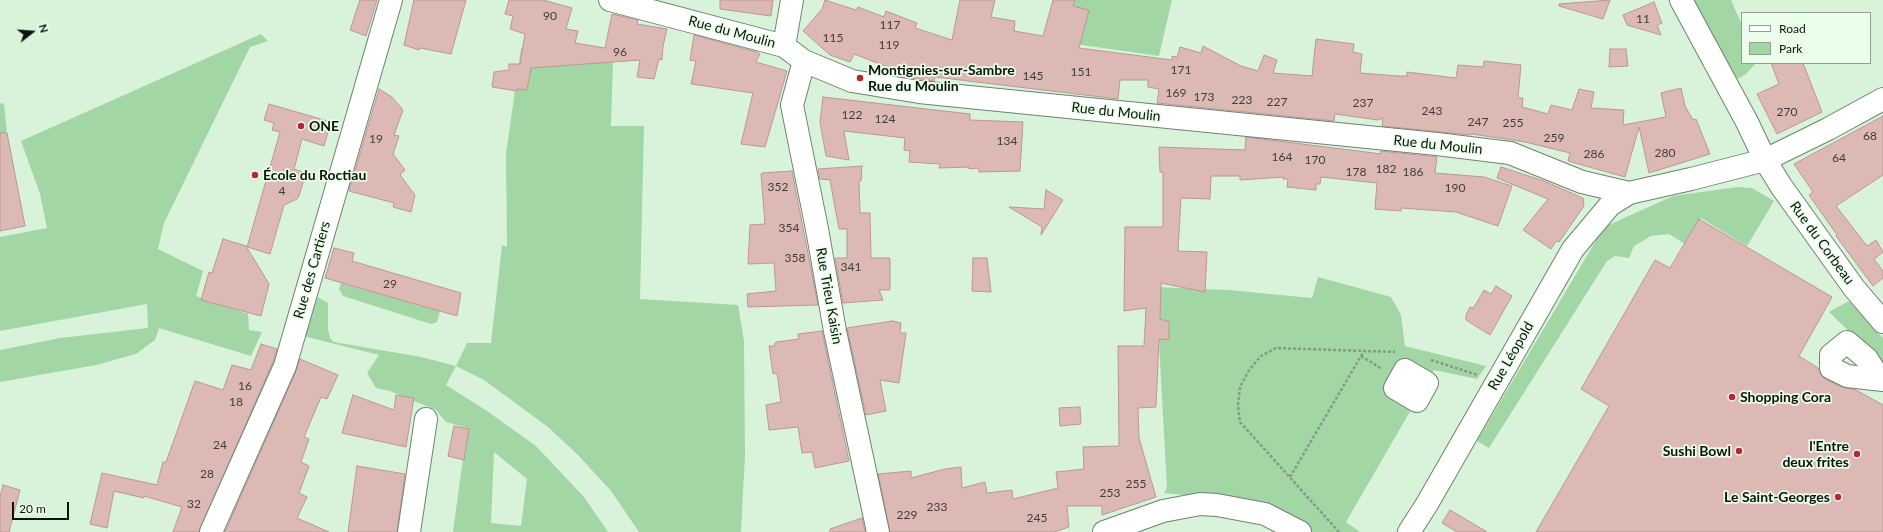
<!DOCTYPE html>
<html>
<head>
<meta charset="utf-8">
<style>
  body { margin:0 }
  #map { position:relative; width:1883px; height:532px; overflow:hidden; background:#d9f3da; font-family:Lato,sans-serif }
  canvas { display:block }
  .legend { position:absolute; left:1741px; top:12px; width:130px; height:52px; box-sizing:border-box; background:#eafeea; border:1px solid #91a091; margin:0; padding:5px 7px; list-style:none; font-size:12px; color:#0b140b }
  .legend li { display:flex; align-items:center; gap:8px; height:20px }
  .legend b { width:20px; border:1px solid #91a091 }
  .north { position:absolute; left:12px; top:12px; width:40px; height:40px; -webkit-text-stroke:3px #eafeea; paint-order:stroke; rotate:73deg; font-size:11px; font-weight:700; line-height:16px; text-align:center; color:#0b140b }
  .north::after { content:''; display:block; margin:auto; width:14px; height:18px; background:#0b140b; clip-path:polygon(50% 0,100% 100%,50% 72%,0 100%) }
  .scale { position:absolute; left:12px; top:502px; width:57px; height:18px; box-sizing:border-box; border:2px solid #0b140b; border-top:0; padding-left:5px; font-size:12px; line-height:14px; white-space:nowrap; color:#0b140b; -webkit-text-stroke:3px #eafeea; paint-order:stroke }
</style>
</head>
<body>
<div id="map">
<canvas width="1883" height="532"></canvas>
<ul class="legend">
<li><b style="height:5px;background:#fff"></b>Road</li>
<li><b style="height:11px;background:#a2d6a5"></b>Park</li>
</ul>
<div class="north">N</div>
<div class="scale">20 m</div>
</div>
<script>
const ctx = document.querySelector('canvas').getContext('2d');
ctx.lineJoin = 'round';
function paint(path, color) {
  ctx.fillStyle = color;
  ctx.fill(path, 'evenodd');
}
function toPath(rows) {
  const path = new Path2D();
  for (const r of rows) {
    path.moveTo(r[0], r[1]);
    for (let i = 2; i < r.length; i += 2) path.lineTo(r[i], r[i + 1]);
  }
  return path;
}
function stroke(path, color, width, dash) {
  ctx.strokeStyle = color;
  ctx.lineWidth = width;
  ctx.lineCap = dash ? 'butt' : 'round';
  ctx.setLineDash(dash || []);
  ctx.stroke(path);
}
function write(font, color, halo, rows, align = 'center') {
  ctx.font = font + ' Lato,sans-serif';
  ctx.lineWidth = 3.5;
  ctx.setLineDash([]);
  ctx.textBaseline = 'middle';
  ctx.strokeStyle = halo;
  ctx.fillStyle = color;
  for (const [text, x, y, turn = 0] of rows) {
    ctx.save();
    ctx.translate(x, y);
    ctx.rotate((+turn || 0) * Math.PI / 180);
    ctx.textAlign = isNaN(turn) ? turn : align;
    if (halo) ctx.strokeText(text, 0, 0);
    ctx.fillText(text, 0, 0);
    ctx.restore();
  }
}
paint(toPath([
  [1075,0,1172,0,1159,56,1068,43,1068,28],
  [1692,0,1731,0,1742,25,1742,63,1756,63,1746,74,1738,79,1720,54],
  [261,34,268,41,250,47,164,223,158,249,203,271,196,296,248,314,249,330,262,332,251,356,159,328,155,340,136,354,96,365,0,382,0,350,60,338,148,328,147,304,0,331,0,237,47,228,40,194,21,141],
  [592,46,589,63,613,61,611,126,644,126,640,299,738,305,744,341,745,455,741,532,639,532,611,491,578,455,548,427,484,380,456,366,446,385,487,411,536,446,584,497,608,532,453,532,467,428,446,422,436,410,390,391,376,388,367,373,379,355,303,336,316,296,328,303,328,329,330,338,334,342,421,357,456,366,467,343,491,343,502,245,507,247,506,154,521,48],
  [494,452,527,479,521,526,491,523],
  [0,103,4,104,7,135,0,135],
  [1737,187,1752,188,1774,201,1747,246,1701,218,1685,244,1669,234,1651,236,1634,246,1629,258,1615,256,1607,261,1489,448,1477,441,1604,227,1673,196],
  [1318,277,1391,297,1401,315,1405,346,1486,366,1477,379,1434,370,1346,522,1360,532,1310,532,1278,508,1228,499,1164,493,1167,488,1156,287,1228,290,1312,298],
  [341,283,440,311,437,322,431,324,343,296,339,289],
  [1849,301,1883,338,1883,364,1829,312]
]), '#a2d6a5');
const building = toPath([
  [360,0,377,0,366,36,350,30,360,0],
  [414,0,466,0,451,54,420,48,419,50,404,45,414,0],
  [509,0,543,0,572,8,566,29,578,31,575,43,605,48,612,14,638,20,637,24,667,29,663,46,662,60,659,59,654,79,637,77,640,60,531,68,527,90,517,89,517,91,492,87,494,72,509,70,509,64,520,64,525,34,510,29,513,16,505,14,509,0],
  [720,0,773,0,771,16,720,9,720,0],
  [825,0,853,9,856,10,858,7,884,17,886,11,917,23,915,28,952,40,960,0,995,0,991,17,1015,21,1014,31,1043,36,1053,0,1075,0,1073,6,1089,10,1079,48,1172,60,1172,56,1177,57,1180,47,1201,53,1203,46,1241,66,1258,71,1264,55,1277,60,1273,73,1312,76,1316,39,1354,44,1353,52,1362,54,1360,73,1398,76,1407,76,1407,72,1456,78,1458,65,1483,67,1484,61,1521,65,1518,98,1523,98,1522,107,1548,114,1551,105,1572,110,1579,89,1594,92,1591,108,1624,110,1623,125,1666,117,1661,93,1681,88,1685,106,1693,120,1696,119,1710,154,1649,173,1639,127,1625,177,1568,161,1570,153,1525,142,1472,134,1471,135,1382,126,1383,118,1378,120,1335,114,1334,121,1157,103,1159,89,1148,87,1148,80,1120,80,1118,99,935,77,934,81,891,75,893,69,854,54,850,62,830,55,803,31,822,9,825,0],
  [1610,0,1603,19,1559,6,1559,4,1610,0],
  [1654,2,1662,23,1657,25,1661,35,1627,25,1623,15,1654,2],
  [694,35,757,52,760,54,756,62,787,71,765,147,741,144,753,93,691,84,696,61,690,60,694,35],
  [1610,49,1626,49,1628,66,1609,67,1610,49],
  [1771,63,1803,63,1822,112,1777,134,1757,94,1779,84,1771,63],
  [379,89,392,97,403,110,394,135,399,136,393,154,405,170,400,175,415,195,411,212,393,207,394,203,349,191,379,89],
  [823,97,970,114,970,120,1023,122,1020,171,979,172,978,168,969,169,969,167,939,168,940,164,909,162,910,151,904,150,905,138,844,131,849,160,826,156,820,122,823,97],
  [269,104,331,122,324,146,302,139,294,169,306,173,299,196,297,199,284,205,270,254,247,247,280,132,272,130,274,123,264,120,269,104],
  [1883,116,1883,175,1836,206,1867,246,1876,240,1883,252,1874,259,1883,271,1883,278,1873,286,1836,236,1837,235,1809,195,1813,192,1794,164,1883,116],
  [0,133,7,133,25,226,0,231,0,133],
  [1246,137,1374,153,1380,154,1381,151,1437,157,1435,173,1484,177,1512,186,1498,226,1456,212,1401,208,1401,211,1375,209,1377,183,1321,177,1320,184,1316,184,1316,190,1287,187,1288,179,1283,179,1284,177,1240,180,1240,176,1211,176,1210,199,1181,198,1178,251,1207,252,1205,292,1161,283,1160,319,1169,322,1169,340,1159,339,1156,407,1138,408,1139,438,1156,497,1102,515,1102,506,1067,506,1069,527,1054,532,890,532,878,474,911,471,911,478,945,469,961,467,962,488,985,482,987,493,1012,490,1013,499,1058,488,1056,472,1084,469,1083,447,1119,446,1118,346,1144,346,1146,308,1124,311,1125,227,1163,227,1163,172,1160,172,1159,147,1245,150,1246,137],
  [862,166,861,181,859,181,860,213,870,213,871,258,890,258,890,290,879,290,883,300,843,303,835,258,847,258,847,229,839,229,830,180,820,179,818,169,862,166],
  [1501,167,1544,181,1583,198,1584,206,1559,242,1556,241,1551,249,1523,230,1548,199,1497,178,1501,167],
  [792,171,818,305,748,307,747,294,776,291,774,263,748,264,750,225,765,224,761,174,762,173,792,171],
  [1046,190,1063,200,1041,235,1042,227,1009,207,1044,209,1046,190],
  [1699,219,1832,297,1799,356,1818,368,1821,375,1825,379,1842,387,1856,390,1883,405,1883,532,1536,532,1609,406,1581,389,1655,260,1670,268,1699,219],
  [223,239,246,246,269,284,261,316,201,300,209,272,212,273,223,239],
  [334,248,354,253,352,261,461,293,457,316,325,278,334,248],
  [973,258,987,258,991,292,972,291,973,258],
  [1496,286,1512,296,1490,335,1466,320,1466,315,1470,307,1473,308,1476,304,1484,290,1491,294,1496,286],
  [892,321,901,323,900,333,906,333,899,383,880,380,886,411,866,415,847,328,892,321],
  [822,331,849,461,815,468,812,452,802,453,798,427,769,430,766,405,781,402,777,373,773,374,769,346,774,346,776,342,799,339,798,334,822,331],
  [261,344,277,349,273,362,199,532,173,532,182,507,144,496,144,498,114,491,107,528,90,524,102,473,157,485,163,462,166,462,195,381,223,390,232,365,251,370,261,344],
  [300,359,338,375,327,399,321,397,304,437,309,439,301,462,309,466,299,493,307,497,297,518,329,532,225,532,296,371,300,359],
  [353,395,394,410,396,395,414,398,406,447,342,433,353,395],
  [1080,407,1081,424,1060,426,1059,408,1080,407],
  [454,426,469,429,464,460,448,456,454,426],
  [357,466,405,474,397,532,348,532,357,466],
  [3,485,20,490,9,532,0,532,0,497,3,485],
  [1450,510,1487,532,1457,532,1442,523,1450,510],
  [862,518,865,532,830,532,830,529,862,518]
]);
paint(building, '#ddb9b6');
stroke(building, '#ba9794', 1);
const minor = toPath([
  [610,0,784,46,804,61,852,81,919,92,1437,144,1510,153,1582,182,1629,193],
  [1681,0,1747,122,1765,160,1781,186,1854,288,1883,322],
  [784,46,792,0],
  [804,61,792,105,817,229,835,331,878,532],
  [1405,370,1427,383,1417,401,1395,388,1405,370],
  [1880,379,1867,359,1847,342,1831,355,1831,368,1847,376,1883,380],
  [211,532,285,366,391,0],
  [409,532,426,419],
  [1104,532,1163,511,1200,504,1217,505,1265,514,1300,532],
  [1409,532,1427,504,1573,249,1610,205,1629,193,1691,179,1765,160,1828,129,1883,99]
]);
stroke(minor, '#6c836d', 24);
stroke(toPath([
  [1361,356,1382,369],
  [1431,360,1478,375],
  [1290,477,1364,351],
  [1339,532,1240,422,1238,405,1240,387,1249,370,1261,356,1276,348,1395,352]
]), '#879a88', 2.5, [3, 2]);
stroke(minor, '#fff', 22);
for (const [x, y, r, color] of [
  [860,78,4,"#b82731"],
  [301,126,4,"#b82731"],
  [255,175,4,"#b82731"],
  [1732,397,4,"#b82731"],
  [1739,451,4,"#b82731"],
  [1857,454,4,"#b82731"],
  [1838,497,4,"#b82731"]
]) {
  const dot = new Path2D();
  dot.arc(x, y, r, 0, 2 * Math.PI);
  ctx.fillStyle = color;
  ctx.fill(dot);
  stroke(dot, '#eafeea', 1.5);
}
write('12px', '#403d36', null, [
  ["90",550,16],
  ["11",1643,19],
  ["117",890,25],
  ["115",833,38],
  ["119",889,45],
  ["96",620,52],
  ["171",1181,70],
  ["151",1081,72],
  ["145",1033,76],
  ["169",1176,93],
  ["173",1204,97],
  ["223",1242,100],
  ["227",1277,102],
  ["237",1363,103],
  ["243",1432,111],
  ["270",1787,112],
  ["122",852,115],
  ["124",885,119],
  ["247",1478,122],
  ["255",1513,123],
  ["68",1870,136],
  ["259",1554,138],
  ["19",376,139],
  ["134",1007,141],
  ["280",1665,153],
  ["286",1594,154],
  ["164",1282,157],
  ["64",1839,158],
  ["170",1315,160],
  ["182",1386,169],
  ["178",1356,172],
  ["186",1413,172],
  ["352",778,187],
  ["190",1455,188],
  ["4",282,191],
  ["354",789,228],
  ["358",795,258],
  ["341",851,267],
  ["29",390,284],
  ["16",245,386],
  ["18",236,402],
  ["24",220,445],
  ["28",207,474],
  ["255",1136,484],
  ["253",1110,493],
  ["32",194,504],
  ["233",937,507],
  ["229",907,515],
  ["245",1037,518]
]);
write('14px', '#0b140b', '#eafeea', [
  ["Rue du Moulin",732,32,15],
  ["Rue du Moulin",1116,112,6],
  ["Rue du Moulin",1438,145,6],
  ["Rue du Corbeau",1822,243,54],
  ["Rue des Cartiers",312,270,-74],
  ["Rue Trieu Kaisin",829,296,80],
  ["Rue Léopold",1511,356,-60]
]);
write('bold 14px', '#0b140b', '#eafeea', [
  ["Montignies-sur-Sambre",868,70],
  ["Rue du Moulin",868,86],
  ["ONE",309,126],
  ["École du Roctiau",263,175],
  ["Shopping Cora",1740,397],
  ["l'Entre",1849,446,"right"],
  ["deux frites",1849,462,"right"],
  ["Sushi Bowl",1731,451,"right"],
  ["Le Saint-Georges",1830,497,"right"]
], 'left');
</script>
</body>
</html>
